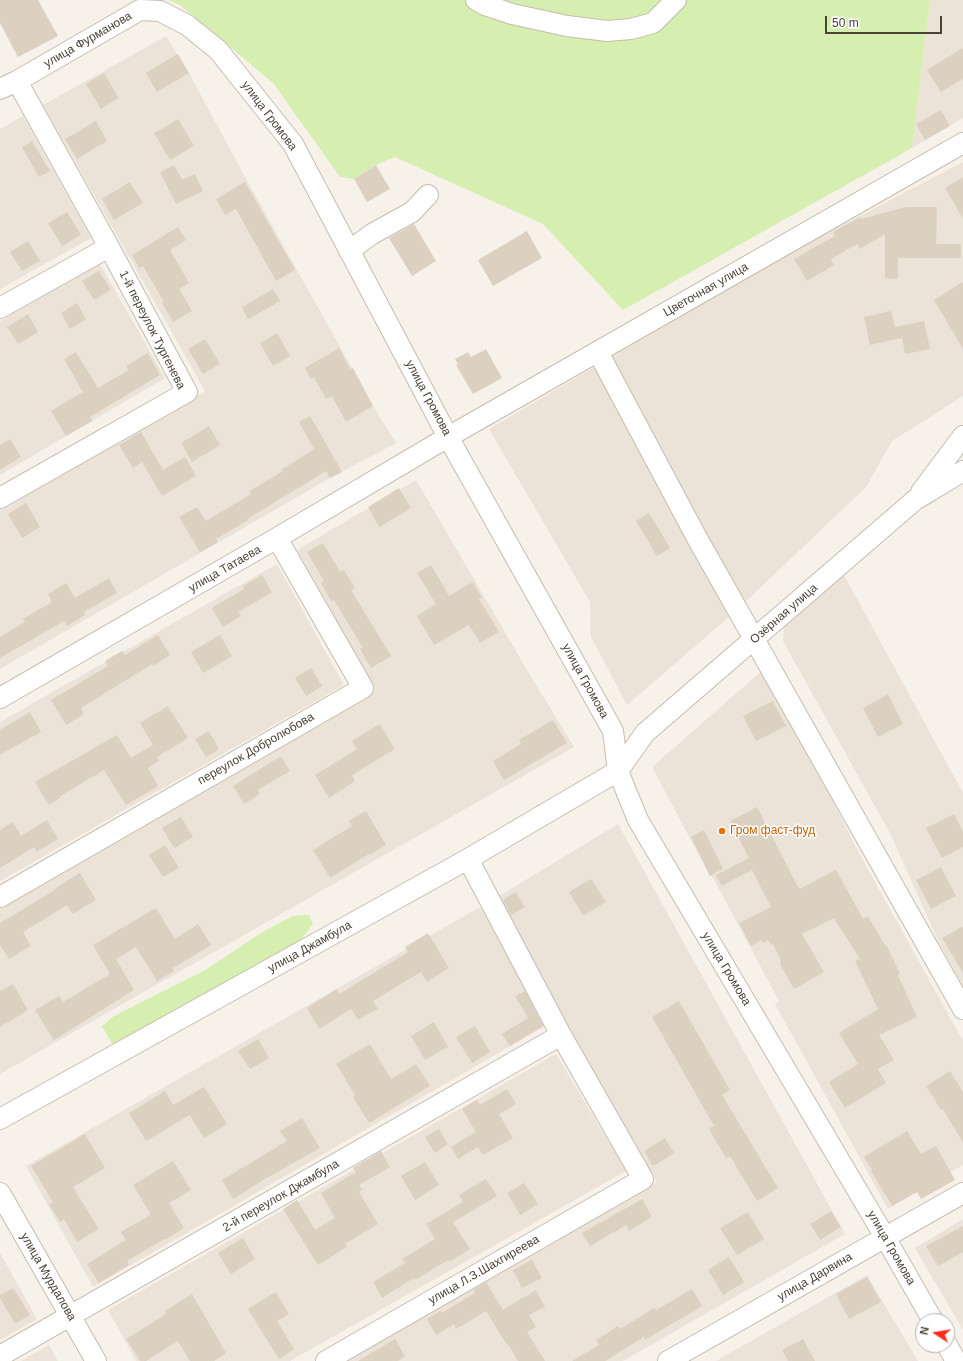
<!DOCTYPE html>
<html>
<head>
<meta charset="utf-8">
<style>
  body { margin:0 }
  #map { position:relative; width:963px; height:1361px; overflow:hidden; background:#f6f2ea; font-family:Arial,sans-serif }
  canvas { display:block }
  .north { position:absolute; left:915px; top:1313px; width:40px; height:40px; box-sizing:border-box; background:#fff; border:1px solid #b7b3af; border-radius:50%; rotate:282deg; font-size:11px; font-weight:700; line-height:16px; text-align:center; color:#4b4237 }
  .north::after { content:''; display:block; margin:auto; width:14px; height:18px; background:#ff2a18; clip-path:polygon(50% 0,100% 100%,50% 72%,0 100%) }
  .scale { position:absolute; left:825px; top:16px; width:117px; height:18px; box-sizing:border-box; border:2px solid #4b4237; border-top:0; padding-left:5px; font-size:12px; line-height:14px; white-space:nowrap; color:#4b4237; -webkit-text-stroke:3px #fff; paint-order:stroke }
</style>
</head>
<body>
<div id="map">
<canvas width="963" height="1361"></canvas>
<div class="north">N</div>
<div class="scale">50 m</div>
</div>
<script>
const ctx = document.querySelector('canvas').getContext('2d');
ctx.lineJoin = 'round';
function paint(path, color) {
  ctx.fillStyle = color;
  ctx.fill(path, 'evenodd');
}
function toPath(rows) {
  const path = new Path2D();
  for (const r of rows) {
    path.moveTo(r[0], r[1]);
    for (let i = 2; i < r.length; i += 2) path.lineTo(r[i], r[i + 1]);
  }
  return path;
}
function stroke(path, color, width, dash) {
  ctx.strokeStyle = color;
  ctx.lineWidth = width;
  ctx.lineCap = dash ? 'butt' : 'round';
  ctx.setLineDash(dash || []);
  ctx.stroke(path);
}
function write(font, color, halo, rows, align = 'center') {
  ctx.font = font + ' Arial,sans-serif';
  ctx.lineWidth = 3;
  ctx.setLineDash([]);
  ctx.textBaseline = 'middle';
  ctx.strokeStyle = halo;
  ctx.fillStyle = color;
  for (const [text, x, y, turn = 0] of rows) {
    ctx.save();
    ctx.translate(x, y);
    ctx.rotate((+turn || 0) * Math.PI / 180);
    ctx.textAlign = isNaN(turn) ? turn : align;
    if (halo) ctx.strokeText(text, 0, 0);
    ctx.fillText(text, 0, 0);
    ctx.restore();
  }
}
paint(toPath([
  [930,0,963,0,963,118,912,148],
  [166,36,189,73,244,175,373,406,396,443,330,478,0,669,0,510,205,391,43,105],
  [23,116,91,238,0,289,0,129],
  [963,162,963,396,892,441,866,487,736,611,627,705,591,637,590,602,489,429,787,254],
  [100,264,165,378,0,475,0,321],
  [416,480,530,675,574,747,0,1074,0,909,375,690,297,550],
  [277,564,344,685,0,881,0,722],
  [844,575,963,793,963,986,940,945,891,835,783,641,784,623],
  [765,668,859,853,963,1041,963,1165,888,1209,775,1004,779,1001,712,876,710,876,652,767],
  [618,824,845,1234,623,1361,344,1361,657,1182,567,1035,496,898],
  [480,907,547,1025,93,1287,26,1166],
  [556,1054,626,1171,290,1361,136,1361,108,1310],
  [963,1219,963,1330,915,1248],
  [0,1253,37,1319,0,1340],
  [867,1275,918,1361,716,1361],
  [49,1345,58,1361,21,1361]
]), '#ebe3d8');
paint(toPath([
  [168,0,930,0,912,148,623,310,543,224,395,157,376,165,354,179,340,177,273,83,180,5],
  [309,915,313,924,303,937,301,944,114,1047,102,1026,114,1016,207,969,266,930,293,916]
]), '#d6eeb0');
paint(toPath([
  [0,0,38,0,58,36,18,57,0,23],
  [963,48,963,79,941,92,927,70],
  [178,54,189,73,157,92,146,73],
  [104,73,119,98,101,109,86,84],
  [941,110,950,126,925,140,916,124],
  [178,119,194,146,170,160,154,133],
  [96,121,107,141,77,159,65,139],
  [32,141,50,171,39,177,22,147],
  [174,165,182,180,195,174,203,191,176,204,160,172],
  [376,165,390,189,367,202,354,179],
  [963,177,963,219,945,188],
  [130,182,143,203,114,220,102,199],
  [245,182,295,270,276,281,236,209,225,215,216,199],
  [905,207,937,207,936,244,961,244,961,258,898,258,898,279,885,278,885,234,860,249,857,244,831,259,834,265,807,281,794,259,835,236,833,232,860,217,861,219],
  [67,212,81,235,62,246,48,223],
  [414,224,436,261,412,276,389,238],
  [178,227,186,240,170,250,189,283,179,289,192,311,173,322,162,303,164,302,143,266,139,268,132,255],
  [527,231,542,258,493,286,478,260],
  [28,241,40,261,22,271,10,252],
  [99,271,111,290,94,300,82,281],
  [963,282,963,349,934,300],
  [273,289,280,301,248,319,242,307],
  [77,303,86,319,70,329,61,313],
  [891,311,895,327,924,321,930,349,905,354,902,338,870,345,864,317],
  [28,314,38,332,18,344,7,327],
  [277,333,290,356,273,366,260,343],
  [205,339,220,364,203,374,188,349],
  [339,348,350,369,353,368,373,406,346,422,332,396,326,399,314,377,311,379,305,368],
  [486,349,502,378,473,394,456,365,458,364,455,359,468,352,471,357],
  [76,352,98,388,129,370,126,366,148,353,160,375,90,417,92,421,66,436,51,411,83,392,64,359],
  [310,416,342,472,330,478,326,471,247,519,248,520,216,539,218,542,200,552,179,517,197,507,206,521,251,494,249,491,282,472,281,470,314,449,299,422],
  [209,426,220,445,192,462,181,443],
  [141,432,163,470,185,457,196,476,162,496,142,462,133,468,119,445],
  [10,439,21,457,0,470,0,445],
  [399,488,411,508,379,527,368,507],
  [26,503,40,527,22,538,8,514],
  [649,513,670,548,657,556,636,521],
  [323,543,340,572,344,570,355,588,351,590,391,656,371,668,360,649,363,648,334,600,331,601,321,583,324,581,307,552],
  [431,565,449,596,473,582,482,598,479,599,499,632,480,643,469,625,434,645,417,616,436,604,417,573],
  [262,575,272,592,238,612,241,616,223,627,212,608,244,589,243,586],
  [109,578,117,593,84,612,85,615,67,626,64,621,0,658,0,637,25,622,23,619,52,602,48,594,66,583,75,598],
  [158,635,170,655,153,666,152,664,81,708,84,714,66,725,51,700,108,666,105,661,122,651,125,655],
  [220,635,232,656,203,673,191,652],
  [311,668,322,686,306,696,295,678],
  [888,694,903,724,878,737,863,708],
  [773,701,786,726,756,741,743,716],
  [168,706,188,738,157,757,159,761,148,768,158,786,126,805,104,770,59,797,60,798,49,805,35,782,117,735,131,758,153,745,140,723],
  [30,712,41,732,0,755,0,730],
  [553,720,567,743,504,780,493,761,521,744,519,740],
  [380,724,395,749,352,775,355,781,329,798,315,775,357,749,352,741],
  [209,731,219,749,206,757,195,739],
  [281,756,290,771,258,790,260,794,244,804,233,786],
  [757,807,799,889,836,870,863,919,868,916,886,947,887,946,900,974,898,975,917,1017,879,1035,894,1060,878,1069,886,1083,845,1108,829,1082,858,1064,839,1033,878,1009,855,961,860,959,834,918,802,934,824,972,794,989,780,964,781,961,773,944,771,945,768,940,763,943,761,940,751,946,739,923,771,907,752,870,722,886,716,875,749,858,730,821],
  [366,811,386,845,370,855,369,854,330,878,313,850,352,826,349,821],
  [954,814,963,832,963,847,942,858,926,828],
  [181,817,193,837,174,848,162,828],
  [47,820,58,839,37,852,34,847,0,868,0,830,13,822,21,836],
  [704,830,723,869,710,876,691,837],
  [165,845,179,868,163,877,149,855],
  [941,867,956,896,931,909,916,880],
  [80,873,96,900,73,914,67,905,23,932,31,946,9,959,0,945,0,923,58,888,57,887],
  [591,879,606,902,583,916,569,892],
  [516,892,525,907,511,915,503,900],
  [156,908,175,939,198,924,211,945,173,968,174,971,157,981,136,947,116,959,134,990,54,1040,35,1010,59,996,63,1002,110,974,93,945],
  [963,926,963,973,942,938],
  [428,933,449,968,427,982,421,972,373,1001,378,1009,358,1020,351,1009,319,1029,307,1008,337,989,339,994,408,952,405,947],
  [13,984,28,1010,0,1027,0,991],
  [525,991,543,1026,510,1046,502,1034,528,1018,515,996],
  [679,1001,730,1090,722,1095,778,1188,757,1201,730,1156,726,1158,709,1129,714,1126,652,1017],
  [434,1022,448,1047,425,1060,411,1036],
  [475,1026,490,1052,472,1063,456,1037],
  [258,1039,269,1058,250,1069,238,1051],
  [370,1044,391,1079,416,1064,430,1086,369,1123,353,1097,355,1095,336,1064],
  [950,1071,963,1092,963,1143,943,1109,941,1110,926,1086],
  [204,1087,227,1124,204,1138,190,1115,146,1141,129,1113,165,1091,173,1105],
  [507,1089,516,1104,499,1114,513,1138,483,1155,478,1147,458,1159,451,1147,476,1132,462,1109,477,1100,480,1105],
  [302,1118,320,1148,270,1176,233,1199,222,1180,287,1141,280,1131],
  [439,1129,448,1144,435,1153,425,1137],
  [907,1131,921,1154,936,1146,955,1180,921,1199,917,1192,892,1206,871,1171,872,1170,864,1157],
  [85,1134,105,1168,73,1187,99,1229,77,1242,64,1219,60,1222,49,1204,53,1202,31,1166],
  [665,1138,674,1153,653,1166,644,1151],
  [381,1151,390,1167,359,1185,362,1190,359,1192,378,1224,345,1244,347,1247,318,1265,283,1209,297,1200,315,1230,335,1218,321,1193,356,1172,353,1168],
  [173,1161,191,1190,169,1203,184,1228,165,1240,164,1239,127,1261,129,1265,99,1283,87,1264,126,1240,121,1232,150,1215,149,1214,150,1213,133,1185],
  [425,1162,439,1185,415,1200,401,1176],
  [486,1179,497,1196,453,1222,470,1249,449,1262,448,1260,415,1280,414,1278,382,1298,373,1282,405,1263,402,1259,435,1239,426,1224,463,1202,459,1195],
  [524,1183,538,1204,520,1215,507,1193],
  [642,1199,652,1217,629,1231,626,1225,590,1246,582,1233],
  [831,1211,841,1227,820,1240,810,1224],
  [748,1212,764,1239,737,1255,720,1228],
  [963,1226,963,1252,938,1266,926,1246],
  [243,1238,255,1259,231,1274,218,1253],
  [729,1257,744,1282,723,1295,708,1270],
  [532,1260,542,1278,522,1288,513,1270],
  [867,1277,881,1302,849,1319,836,1294],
  [486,1282,503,1310,536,1290,545,1307,529,1315,536,1327,527,1332,545,1361,518,1361,508,1344,507,1345,486,1311,456,1329,454,1324,436,1335,427,1319,440,1311,442,1313,475,1293,473,1290],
  [13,1288,30,1315,15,1324,0,1298,0,1295],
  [692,1289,702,1306,645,1340,644,1337,605,1361,572,1361,599,1345,596,1340,618,1326,620,1329,654,1308,656,1310],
  [276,1292,289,1314,277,1321,294,1349,279,1359,248,1309],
  [192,1294,226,1353,214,1361,190,1361,178,1341,146,1361,140,1361,126,1339,166,1314,165,1311],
  [395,1339,405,1356,398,1361,358,1361],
  [803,1339,815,1361,788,1361,782,1350]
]), '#dcd0c1');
const minor = toPath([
  [476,0,485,5,512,14,567,26,607,31,631,29,653,23,676,0],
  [0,89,17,81,140,10,160,11,187,25,218,50,293,144,448,437,613,731,618,771,638,820,885,1237,933,1321],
  [349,251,372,234,412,212,428,195],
  [0,308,109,247],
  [598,352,697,538,963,1009],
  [921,492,963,436],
  [0,498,187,392,109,247,17,81],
  [0,698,277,538,448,437,963,143],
  [0,897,363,688,277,538],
  [0,1119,468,859,618,771,645,733,915,500,963,471],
  [0,1193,96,1361],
  [947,1345,956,1361],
  [0,1356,561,1035],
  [326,1361,643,1179,561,1035,468,859],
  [668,1361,963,1193]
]);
stroke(minor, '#c6bcae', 22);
stroke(minor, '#fff', 20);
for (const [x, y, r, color] of [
  [722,831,4,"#e8710a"]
]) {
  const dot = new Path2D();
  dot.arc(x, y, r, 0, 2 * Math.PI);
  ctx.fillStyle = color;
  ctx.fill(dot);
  stroke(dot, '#fff', 1.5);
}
write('12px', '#4b4237', '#fff', [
  ["улица Фурманова",88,40,-30],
  ["улица Громова",269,116,53],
  ["Цветочная улица",706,290,-30],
  ["1-й переулок Тургенева",152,330,63],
  ["улица Громова",428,398,62],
  ["улица Татаева",225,569,-30],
  ["Озёрная улица",784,614,-41],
  ["улица Громова",585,681,61],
  ["переулок Добролюбова",256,749,-30],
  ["улица Джамбула",310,947,-29],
  ["улица Громова",726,969,59],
  ["2-й переулок Джамбула",281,1196,-30],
  ["улица Громова",891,1248,60],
  ["улица Л.З.Шахгиреева",484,1270,-30],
  ["улица Мурдалова",48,1277,60],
  ["улица Дарвина",815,1277,-30]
]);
write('12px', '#c56008', '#fff', [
  ["Гром фаст-фуд",730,831]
], 'left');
</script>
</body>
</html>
